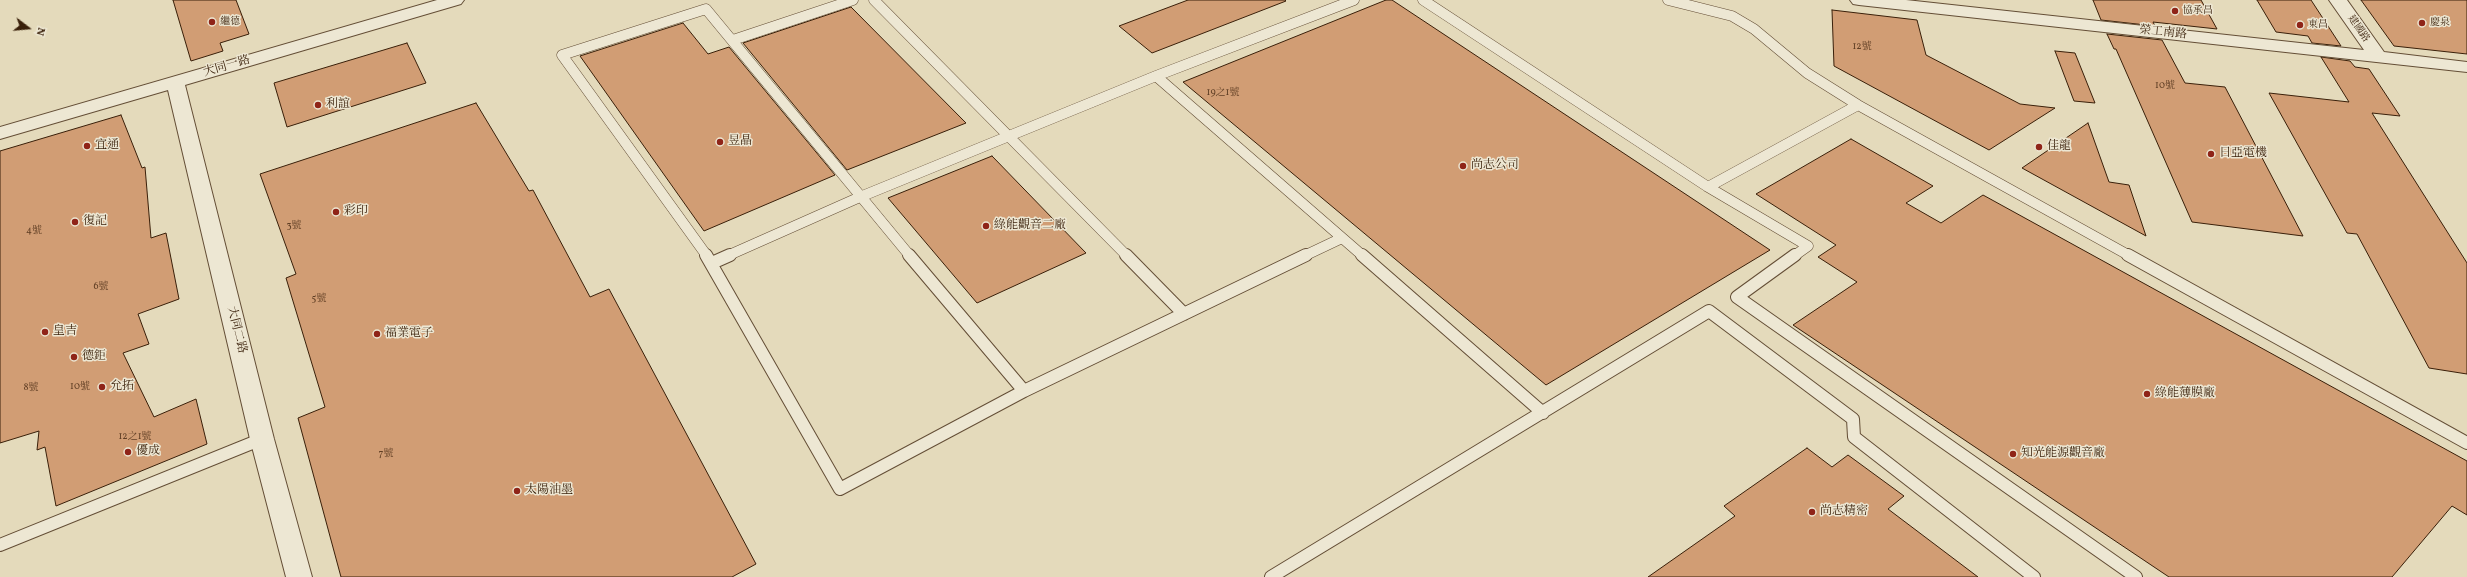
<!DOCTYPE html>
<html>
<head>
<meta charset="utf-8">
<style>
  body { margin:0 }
  #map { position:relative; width:2467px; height:577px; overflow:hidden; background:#e4dabb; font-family:Vollkorn,serif }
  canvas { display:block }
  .north { position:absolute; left:8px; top:8px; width:40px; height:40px; -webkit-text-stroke:3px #ede7d3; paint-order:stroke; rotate:106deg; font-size:11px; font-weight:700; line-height:16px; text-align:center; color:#391f09 }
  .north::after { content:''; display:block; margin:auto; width:14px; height:18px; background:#391f09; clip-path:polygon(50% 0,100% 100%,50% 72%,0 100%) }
</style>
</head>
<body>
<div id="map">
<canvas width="2467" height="577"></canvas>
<div class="north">N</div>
</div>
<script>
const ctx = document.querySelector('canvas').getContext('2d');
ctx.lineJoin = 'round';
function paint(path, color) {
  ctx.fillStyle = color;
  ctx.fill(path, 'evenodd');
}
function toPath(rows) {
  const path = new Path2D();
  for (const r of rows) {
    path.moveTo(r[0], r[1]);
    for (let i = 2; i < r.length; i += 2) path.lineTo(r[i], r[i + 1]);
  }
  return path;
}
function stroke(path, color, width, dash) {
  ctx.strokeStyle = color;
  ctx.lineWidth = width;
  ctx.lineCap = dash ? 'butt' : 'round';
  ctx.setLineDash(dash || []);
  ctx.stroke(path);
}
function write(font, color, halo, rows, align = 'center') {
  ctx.font = font + ' Vollkorn,"Noto Serif TC",serif';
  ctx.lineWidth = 3;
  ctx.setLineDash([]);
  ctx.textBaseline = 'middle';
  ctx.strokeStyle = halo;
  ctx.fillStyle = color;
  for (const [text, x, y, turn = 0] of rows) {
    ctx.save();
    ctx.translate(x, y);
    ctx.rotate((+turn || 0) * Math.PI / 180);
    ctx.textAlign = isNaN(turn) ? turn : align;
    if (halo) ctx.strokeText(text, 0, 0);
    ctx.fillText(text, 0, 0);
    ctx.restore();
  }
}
const building = toPath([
  [173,0,236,0,249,34,220,43,223,51,191,61,173,0],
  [1188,0,1285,0,1286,1,1152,53,1119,26,1188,0],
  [1386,0,1392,0,1770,250,1546,385,1183,82,1386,0],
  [2093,0,2201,0,2217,29,2153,22,2155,26,2101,20,2093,0],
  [2257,0,2311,0,2341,46,2312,43,2308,36,2276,32,2257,0],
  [2361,0,2467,0,2467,54,2394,46,2361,0],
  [851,7,966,123,847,170,743,43,851,7],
  [1832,10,1917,20,1926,55,2020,104,2055,108,1989,150,1834,66,1832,10],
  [683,23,708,54,729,47,835,175,704,231,580,56,683,23],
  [2107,34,2162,40,2185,83,2225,87,2303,236,2192,222,2116,49,2114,49,2107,34],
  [407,43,426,83,287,127,274,83,407,43],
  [2055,51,2075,53,2095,103,2074,101,2055,51],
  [2321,57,2350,61,2355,67,2369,69,2400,116,2372,113,2467,263,2467,374,2429,368,2357,234,2347,233,2269,93,2349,102,2321,57],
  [476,103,529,191,533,190,590,297,609,289,756,564,732,577,341,577,298,418,325,407,286,278,296,274,260,174,476,103],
  [121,115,142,168,145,167,151,238,166,233,179,299,138,314,149,344,123,353,154,417,196,399,207,444,56,506,45,447,37,450,39,431,0,443,0,151,121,115],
  [2088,123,2109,182,2129,185,2146,236,2022,168,2088,123],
  [1851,139,1933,186,1906,203,1941,223,1983,195,2467,461,2467,515,2452,506,2392,577,2169,577,1793,325,1857,282,1818,257,1836,245,1756,194,1851,139],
  [992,156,1086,253,977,303,888,198,992,156],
  [1807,448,1832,467,1848,455,1904,496,1888,509,1978,577,1648,577,1735,516,1724,506,1807,448]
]);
paint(building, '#d19d74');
stroke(building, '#391f09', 1);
const serviceFar1 = toPath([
  [874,0,1127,256],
  [1423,0,1708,187,1808,246,1794,256],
  [1668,0,1732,16,1754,29,1807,73,1858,105,2130,256],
  [733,40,853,0],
  [1156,76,1363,256],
  [1708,187,1858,105],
  [707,256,562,55,706,9,910,256],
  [727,256,860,197,1009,136,1156,76,1354,0],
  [1304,256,1342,238]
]);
const service = toPath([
  [706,255,840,489,1024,391],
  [909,255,1024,391],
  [1126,255,1184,314],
  [1362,255,1543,413],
  [1795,255,1737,297,2136,577],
  [2128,255,2467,443],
  [712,263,730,255],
  [1024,391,1306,255],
  [0,545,262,439],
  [1271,577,1709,311,1853,419,1854,437,2034,577]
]);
const minor = toPath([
  [437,0,464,0,461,4,185,85,274,439,312,577,286,577,250,439,168,90,0,139,0,127,437,0],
  [1850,0,1906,0,2364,50,2329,0,2347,0,2384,52,2467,62,2467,72,1859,5,1853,4,1850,0]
]);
stroke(serviceFar1, '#644e36', 11);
stroke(service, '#644e36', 14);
stroke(minor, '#644e36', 2);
stroke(serviceFar1, '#ede7d3', 10);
stroke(service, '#ede7d3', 12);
paint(minor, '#ede7d3');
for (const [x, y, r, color] of [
  [2175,11,4,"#8f2418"],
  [212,22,4,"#8f2418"],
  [2422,23,4,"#8f2418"],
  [2300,25,4,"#8f2418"],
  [318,105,4,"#8f2418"],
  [720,142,4,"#8f2418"],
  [87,146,4,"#8f2418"],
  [2039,147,4,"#8f2418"],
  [2211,154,4,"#8f2418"],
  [1463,166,4,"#8f2418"],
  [336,212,4,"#8f2418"],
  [75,222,4,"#8f2418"],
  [986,226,4,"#8f2418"],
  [45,332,4,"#8f2418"],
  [377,334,4,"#8f2418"],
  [74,357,4,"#8f2418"],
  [102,387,4,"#8f2418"],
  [2147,394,4,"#8f2418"],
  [128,452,4,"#8f2418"],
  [2013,454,4,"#8f2418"],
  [517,491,4,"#8f2418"],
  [1812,512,4,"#8f2418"]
]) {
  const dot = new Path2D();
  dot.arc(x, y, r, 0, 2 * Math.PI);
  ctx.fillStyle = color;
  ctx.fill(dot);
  stroke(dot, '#ede7d3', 1.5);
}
write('10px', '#391f09', '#ede7d3', [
  ["協承昌",2183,11],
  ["繼德",220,22],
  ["慶泉",2430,23],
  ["東昌",2308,25]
], 'left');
write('10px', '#391f09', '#ede7d3', [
  ["建國路",2358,29,55]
]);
write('10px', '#5f3e24', null, [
  ["12號",1862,47],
  ["10號",2165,86],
  ["19之1號",1223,93],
  ["3號",294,226],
  ["4號",34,231],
  ["6號",101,287],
  ["5號",319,299],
  ["10號",80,387],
  ["8號",31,388],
  ["12之1號",135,437],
  ["7號",386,454]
]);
write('12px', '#391f09', '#ede7d3', [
  ["榮工南路",2163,33,6],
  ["大同一路",227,67,-16],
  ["大同二路",236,330,76]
]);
write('12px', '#391f09', '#ede7d3', [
  ["利誼",326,105],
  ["昱晶",728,142],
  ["宜通",95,146],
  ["佳龍",2047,147],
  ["日亞電機",2219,154],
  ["尚志公司",1471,166],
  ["彩印",344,212],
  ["復記",83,222],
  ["綠能觀音二廠",994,226],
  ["皇吉",53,332],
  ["福業電子",385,334],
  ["德鉅",82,357],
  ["允拓",110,387],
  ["綠能薄膜廠",2155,394],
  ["優成",136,452],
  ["知光能源觀音廠",2021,454],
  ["太陽油墨",525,491],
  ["尚志精密",1820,512]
], 'left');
</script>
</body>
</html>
